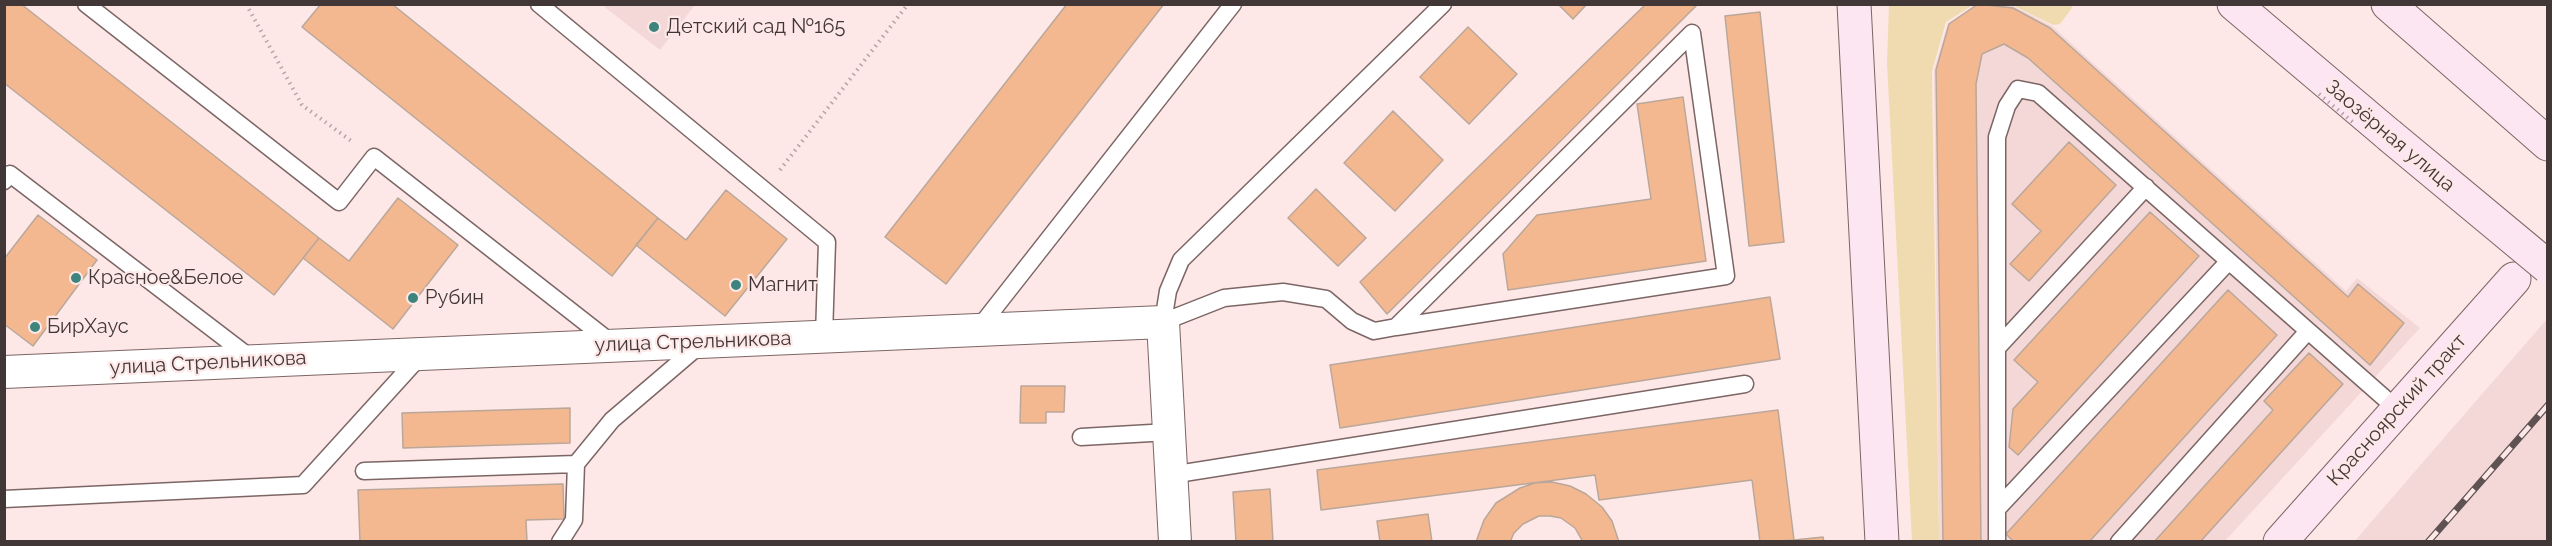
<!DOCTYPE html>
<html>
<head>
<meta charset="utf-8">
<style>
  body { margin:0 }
  #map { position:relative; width:2552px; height:546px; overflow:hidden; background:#fde8e7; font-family:Raleway,sans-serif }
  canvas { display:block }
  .frame { position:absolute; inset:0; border:6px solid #413737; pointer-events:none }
</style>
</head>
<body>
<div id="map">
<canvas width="2552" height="546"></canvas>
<div class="frame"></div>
</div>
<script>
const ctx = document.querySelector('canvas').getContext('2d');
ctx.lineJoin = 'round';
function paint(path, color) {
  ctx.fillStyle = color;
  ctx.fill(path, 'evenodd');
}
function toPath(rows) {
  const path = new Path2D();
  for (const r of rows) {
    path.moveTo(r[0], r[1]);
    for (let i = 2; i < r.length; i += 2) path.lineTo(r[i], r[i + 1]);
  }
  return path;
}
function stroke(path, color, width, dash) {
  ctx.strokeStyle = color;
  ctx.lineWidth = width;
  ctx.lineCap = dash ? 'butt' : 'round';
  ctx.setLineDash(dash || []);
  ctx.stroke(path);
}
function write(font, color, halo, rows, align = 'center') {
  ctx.font = font + ' Raleway,sans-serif';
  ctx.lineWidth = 4.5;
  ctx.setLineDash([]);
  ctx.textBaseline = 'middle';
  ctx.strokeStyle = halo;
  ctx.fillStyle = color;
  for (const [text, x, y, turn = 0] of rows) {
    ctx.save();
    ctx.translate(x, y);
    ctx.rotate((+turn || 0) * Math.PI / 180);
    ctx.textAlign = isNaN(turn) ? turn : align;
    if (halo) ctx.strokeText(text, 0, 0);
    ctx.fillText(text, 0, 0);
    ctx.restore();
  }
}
paint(toPath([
  [2001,4,2013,6,2052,26,2346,291,2357,278,2420,328,2225,541,1939,541,1934,70,1948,23,1975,5],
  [602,5,695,5,660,50],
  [2547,319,2547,541,2355,541,2359,536]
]), '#f4d8d7');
paint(toPath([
  [1889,5,1973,5,1946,22,1932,71,1939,541,1912,541,1887,63],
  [2012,5,2072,5,2072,8,2060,24,2053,25]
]), '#efdbaf');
const building = toPath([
  [4,4,21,4,319,238,274,295,4,83,4,4],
  [321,4,392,4,658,218,612,276,302,27,321,4],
  [1067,4,1164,4,946,284,885,237,1067,4],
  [1558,4,1587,4,1573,19,1558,4],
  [1646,4,1698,4,1387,314,1360,282,1646,4],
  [1978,4,2013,8,2050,28,2348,297,2358,284,2404,323,2370,365,2028,58,2004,44,1982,54,1976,84,1981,542,1943,542,1936,70,1949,24,1978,4],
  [1760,12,1784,242,1749,246,1725,16,1760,12],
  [1468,27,1517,74,1469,124,1420,77,1468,27],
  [1683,97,1706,261,1508,290,1503,254,1537,215,1651,199,1637,104,1683,97],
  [1393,111,1443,160,1395,211,1344,163,1393,111],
  [2069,142,2116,185,2029,281,2010,264,2041,231,2012,204,2069,142],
  [1316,189,1366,238,1338,266,1288,218,1316,189],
  [726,190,787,239,725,316,636,245,658,218,686,240,726,190],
  [398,198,458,245,393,329,303,258,319,238,349,261,398,198],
  [2150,212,2199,256,2018,455,2009,447,2013,409,2038,382,2014,360,2150,212],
  [38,215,97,260,33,346,4,324,4,259,38,215],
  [2228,290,2277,335,2089,542,2014,542,2006,534,2228,290],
  [1770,297,1780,359,1340,428,1330,365,1770,297],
  [2309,353,2343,384,2200,542,2154,542,2273,410,2264,401,2309,353],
  [1021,386,1065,386,1064,412,1046,412,1046,423,1020,423,1021,386],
  [570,408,570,443,403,448,402,413,570,408],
  [1778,410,1794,540,1760,542,1752,480,1599,500,1595,475,1321,510,1317,470,1778,410],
  [1552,482,1570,486,1586,494,1602,507,1612,521,1619,542,1583,542,1575,528,1561,518,1550,516,1539,516,1523,524,1514,533,1510,542,1476,542,1484,520,1496,503,1520,488,1535,483,1552,482],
  [563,484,564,519,526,520,527,542,360,542,358,490,563,484],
  [1270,489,1273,542,1236,542,1233,492,1270,489],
  [1428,514,1432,542,1380,542,1377,521,1428,514],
  [1823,537,1824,542,1785,542,1794,540,1823,537]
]);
paint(building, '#f4b891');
stroke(building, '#baa79a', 1.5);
const lane = toPath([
  [86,4,339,202,374,157,613,344],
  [539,4,827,242,824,336],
  [4,181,10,174,252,359],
  [1163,322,1224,298,1283,292,1326,299,1352,321,1374,331,1396,327,1692,33],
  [1163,322,1168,291,1181,260,1443,4],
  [1396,327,1726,276,1692,33],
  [978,329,1233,4],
  [1997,348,2146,187],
  [1081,437,1169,432],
  [364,471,576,464,612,420,701,344],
  [1171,475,1745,384],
  [4,499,303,485,422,354],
  [1997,509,2229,261],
  [560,542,574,520,576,464],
  [1997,542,1997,137,2007,106,2018,89,2038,93,2398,410],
  [2119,542,2308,331]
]);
const street = toPath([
  [4,372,1163,322,1175,542]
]);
const secondary = toPath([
  [1854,4,1882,542],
  [2234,4,2389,135],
  [2388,4,2548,144],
  [2280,542,2514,279]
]);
stroke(lane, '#7c6665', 19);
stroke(street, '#7c6665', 34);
stroke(secondary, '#7c6665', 35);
stroke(toPath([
  [246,4,302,105,354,143],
  [780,170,908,4]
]), '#b6a5a5', 4, [1.5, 4.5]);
stroke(lane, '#fff', 16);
stroke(street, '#fff', 32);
stroke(secondary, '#fce6f1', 33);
const rail = toPath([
  [2428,542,2548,405]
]);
stroke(rail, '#5e5252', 7);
stroke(rail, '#fde8e7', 4.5, [14]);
const secondaryBridge = toPath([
  [2389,135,2548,267]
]);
stroke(secondaryBridge, '#7c6665', 35, []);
stroke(toPath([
  [2319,94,2355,124]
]), '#b6a5a5', 4, [1.5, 4.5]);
stroke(secondaryBridge, '#fce6f1', 33);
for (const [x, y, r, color] of [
  [654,27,6,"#3d847d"],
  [76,278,6,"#3d847d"],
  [736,285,6,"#3d847d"],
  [413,298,6,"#3d847d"],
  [35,327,6,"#3d847d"]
]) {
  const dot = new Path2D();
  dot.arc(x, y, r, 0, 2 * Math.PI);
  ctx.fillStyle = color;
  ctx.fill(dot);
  stroke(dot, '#fde8e7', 2);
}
write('20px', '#413737', '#fde8e7', [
  ["Детский сад №165",666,27],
  ["Красное&Белое",88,278],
  ["Магнит",748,285],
  ["Рубин",425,298],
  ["БирХаус",47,327]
], 'left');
write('20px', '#413737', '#fde8e7', [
  ["Заозёрная улица",2390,136,40],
  ["улица Стрельникова",693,342,-2],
  ["улица Стрельникова",208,363,-3],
  ["Красноярский тракт",2397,410,-48]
]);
</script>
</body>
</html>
